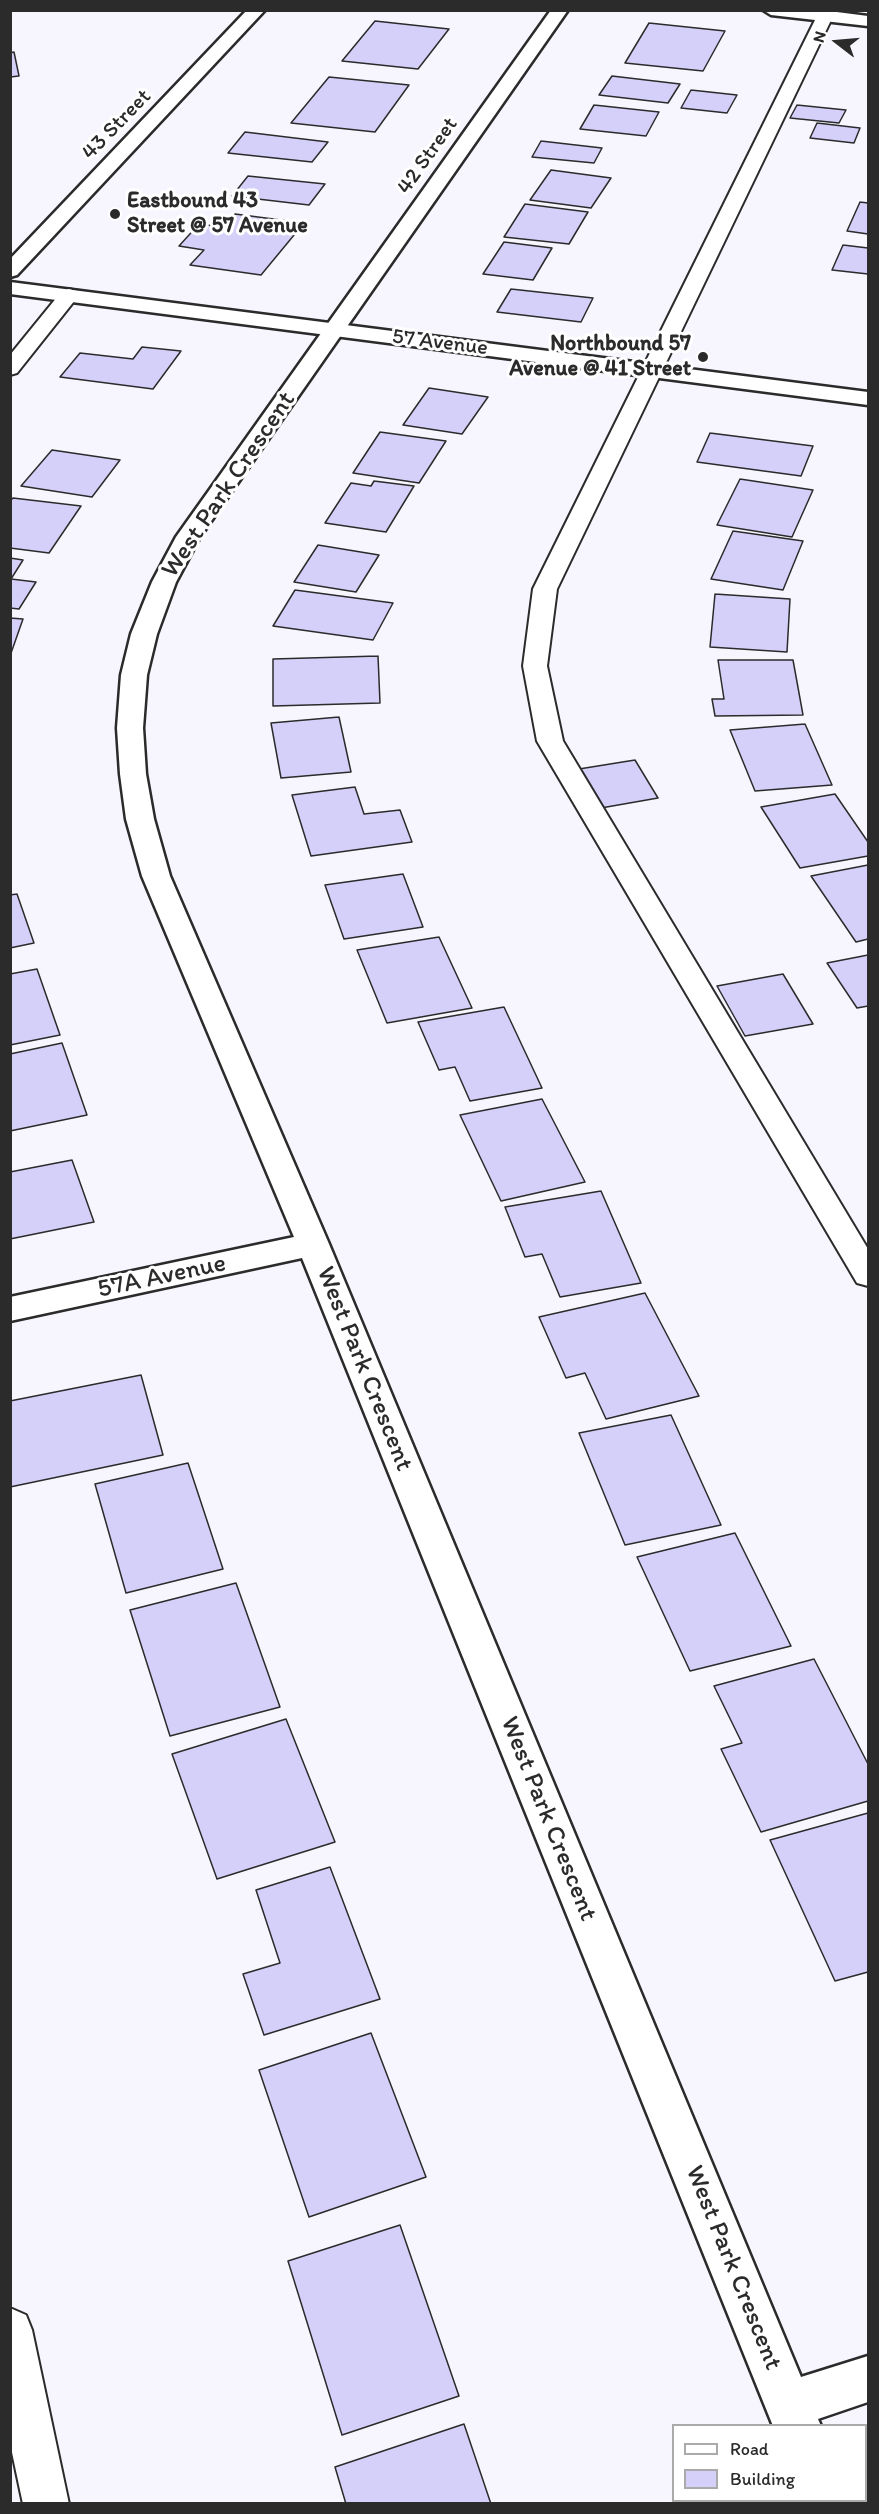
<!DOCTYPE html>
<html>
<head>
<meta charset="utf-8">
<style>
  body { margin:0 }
  #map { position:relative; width:879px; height:2514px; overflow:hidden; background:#f7f6fe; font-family:Itim,sans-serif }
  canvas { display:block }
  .frame { position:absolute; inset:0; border:12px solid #2b2b2b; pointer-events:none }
  .legend { position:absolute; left:672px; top:2424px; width:195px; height:78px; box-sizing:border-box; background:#fff; border:2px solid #aaa; margin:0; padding:8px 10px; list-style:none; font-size:18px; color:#2b2b2b }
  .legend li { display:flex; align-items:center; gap:12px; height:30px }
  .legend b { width:30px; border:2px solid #aaa }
  .north { position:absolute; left:807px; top:12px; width:60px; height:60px; -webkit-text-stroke:4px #fff; paint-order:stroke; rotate:286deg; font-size:16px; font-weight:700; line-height:24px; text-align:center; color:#2b2b2b }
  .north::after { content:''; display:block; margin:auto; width:21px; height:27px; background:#2b2b2b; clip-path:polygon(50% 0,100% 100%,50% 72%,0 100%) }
</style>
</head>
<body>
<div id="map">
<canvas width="879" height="2514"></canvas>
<div class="frame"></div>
<ul class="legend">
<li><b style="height:8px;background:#fff"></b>Road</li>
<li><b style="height:16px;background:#d5d0f9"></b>Building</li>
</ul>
<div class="north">N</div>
</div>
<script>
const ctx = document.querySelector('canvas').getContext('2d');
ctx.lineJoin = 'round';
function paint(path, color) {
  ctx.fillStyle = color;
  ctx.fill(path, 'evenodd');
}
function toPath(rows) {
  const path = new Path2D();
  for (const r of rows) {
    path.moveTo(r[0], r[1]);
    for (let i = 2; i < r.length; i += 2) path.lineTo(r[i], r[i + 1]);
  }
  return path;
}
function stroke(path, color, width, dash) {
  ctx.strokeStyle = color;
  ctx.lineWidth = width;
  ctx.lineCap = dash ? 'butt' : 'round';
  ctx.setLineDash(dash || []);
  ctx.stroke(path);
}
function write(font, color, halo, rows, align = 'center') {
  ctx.font = font + ' Itim,sans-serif';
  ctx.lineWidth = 6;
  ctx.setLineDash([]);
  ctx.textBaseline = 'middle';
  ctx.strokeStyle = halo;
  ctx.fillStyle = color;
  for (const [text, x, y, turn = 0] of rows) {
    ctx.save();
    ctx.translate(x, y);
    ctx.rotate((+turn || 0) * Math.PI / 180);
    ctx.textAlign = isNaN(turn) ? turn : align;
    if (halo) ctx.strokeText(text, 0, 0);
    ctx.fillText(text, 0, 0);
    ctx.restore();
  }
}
const building = toPath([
  [375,21,449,29,418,69,342,61,375,21],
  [649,23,725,31,703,71,625,63,649,23],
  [14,52,19,76,10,77,10,53,14,52],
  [612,76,680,84,668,103,599,95,612,76],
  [329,77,409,85,375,132,291,123,329,77],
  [691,90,737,95,727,113,681,108,691,90],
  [594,105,659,112,646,136,580,129,594,105],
  [797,105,846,110,839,123,790,118,797,105],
  [817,123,860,128,854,143,810,138,817,123],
  [245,132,328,142,312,162,228,153,245,132],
  [541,141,602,148,594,163,532,157,541,141],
  [551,170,611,178,591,208,530,200,551,170],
  [248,176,325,184,309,205,232,196,248,176],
  [860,202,868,203,868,234,847,231,860,202],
  [525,204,588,212,569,244,504,237,525,204],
  [235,214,304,223,261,275,190,265,204,250,179,246,199,224,223,227,235,214],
  [504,242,552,248,533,280,483,274,504,242],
  [843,245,868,248,868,274,832,270,843,245],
  [511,289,593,298,581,322,497,312,511,289],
  [142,347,181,351,153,389,60,377,80,353,133,359,142,347],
  [429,388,488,397,462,434,403,425,429,388],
  [380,432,446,441,419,483,353,473,380,432],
  [710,433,813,446,801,476,697,462,710,433],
  [52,450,120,460,92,497,21,486,52,450],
  [740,479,813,490,792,537,717,525,740,479],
  [374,481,414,486,386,532,325,523,351,483,371,486,374,481],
  [13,498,81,506,49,553,10,548,10,501,13,498],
  [733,531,803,541,783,590,711,579,733,531],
  [318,545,379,555,356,592,294,582,318,545],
  [10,558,23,560,11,579,36,582,19,609,10,608,10,558],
  [295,590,393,603,373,640,273,626,295,590],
  [715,594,790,599,787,652,710,647,715,594],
  [10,618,23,619,10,656,10,618],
  [378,656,380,703,273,706,273,659,378,656],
  [718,660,793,660,803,715,715,716,712,699,724,699,718,660],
  [339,717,351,772,281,778,271,723,339,717],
  [805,724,832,785,755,791,730,730,805,724],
  [635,760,658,798,601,808,579,769,635,760],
  [355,787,364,814,400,810,412,842,311,856,292,795,355,787],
  [835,794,868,842,868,856,800,868,761,807,835,794],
  [868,865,868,939,856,942,811,876,868,865],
  [403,874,423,927,344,939,325,885,403,874],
  [17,894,34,943,10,948,10,895,17,894],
  [439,937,472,1008,387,1023,357,950,439,937],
  [868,955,868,1006,857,1008,827,963,868,955],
  [37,969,60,1035,10,1045,10,974,37,969],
  [783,974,813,1024,745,1036,717,986,783,974],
  [504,1007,542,1088,470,1101,455,1067,439,1070,418,1022,504,1007],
  [62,1043,87,1115,10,1131,10,1054,62,1043],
  [542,1099,585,1182,501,1201,460,1115,542,1099],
  [72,1160,94,1222,10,1239,10,1172,72,1160],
  [601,1191,641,1283,560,1297,542,1254,525,1257,505,1207,601,1191],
  [645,1293,699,1396,606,1419,585,1373,566,1378,539,1317,645,1293],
  [141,1375,163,1455,10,1487,10,1401,141,1375],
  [671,1415,721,1525,625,1545,579,1433,671,1415],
  [188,1463,223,1569,126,1593,95,1484,188,1463],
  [735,1533,791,1646,690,1671,637,1557,735,1533],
  [236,1583,280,1707,170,1736,130,1610,236,1583],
  [814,1659,868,1764,868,1801,761,1832,721,1749,742,1743,714,1686,814,1659],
  [286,1719,335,1842,217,1879,172,1754,286,1719],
  [868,1813,868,1972,835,1981,770,1840,868,1813],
  [330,1867,380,1999,264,2035,243,1974,280,1963,256,1890,330,1867],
  [371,2033,426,2177,309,2217,259,2070,371,2033],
  [400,2225,459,2396,342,2435,288,2261,400,2225],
  [464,2424,491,2504,346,2504,335,2467,464,2424]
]);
paint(building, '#d5d0f9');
stroke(building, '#2b2b2b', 1.5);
const service = toPath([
  [825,11,833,16,557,589,547,666,563,741,868,1249,868,1286,857,1283,537,741,523,666,533,589,817,16,825,11],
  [69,289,76,291,79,295,17,373,10,375,10,355,62,291,69,289],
  [10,2308,26,2315,32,2330,69,2504,23,2504,10,2443,10,2308]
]);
const minor = toPath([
  [551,10,568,10,200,537,176,582,157,634,147,675,143,728,146,774,154,819,170,876,329,1244,801,2377,868,2356,868,2402,818,2419,821,2426,773,2426,302,1258,10,1321,10,1297,294,1237,142,876,126,819,120,774,117,728,121,675,131,634,152,582,176,537,551,10],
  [763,10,821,10,868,16,868,26,771,15,763,10],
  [804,2500,853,2500,853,2504,804,2504,804,2500]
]);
const tertiary = toPath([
  [247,10,265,10,17,275,10,277,10,259,247,10],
  [10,282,868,392,868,405,10,294,10,282]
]);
stroke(service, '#2b2b2b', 4);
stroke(minor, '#2b2b2b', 5);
stroke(tertiary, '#2b2b2b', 5);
paint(service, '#fff');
paint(minor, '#fff');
paint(tertiary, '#fff');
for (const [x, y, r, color] of [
  [115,214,6,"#2b2b2b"],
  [703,357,6,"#2b2b2b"]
]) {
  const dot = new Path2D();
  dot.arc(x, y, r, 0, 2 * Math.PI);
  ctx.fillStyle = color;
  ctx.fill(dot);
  stroke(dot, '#fff', 2);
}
write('22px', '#2b2b2b', '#fff', [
  ["43 Street",117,125,-46],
  ["42 Street",428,156,-55],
  ["57 Avenue",440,343,7]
]);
write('bold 22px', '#2b2b2b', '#fff', [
  ["Eastbound 43",127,201],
  ["Street @ 57 Avenue",127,226],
  ["Northbound 57",691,344,"right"],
  ["Avenue @ 41 Street",691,369,"right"]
], 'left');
write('26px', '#2b2b2b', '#fff', [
  ["West Park Crescent",229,485,-56],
  ["57A Avenue",162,1277,-12],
  ["West Park Crescent",364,1369,68],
  ["West Park Crescent",548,1819,68],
  ["West Park Crescent",733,2268,68]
]);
</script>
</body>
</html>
